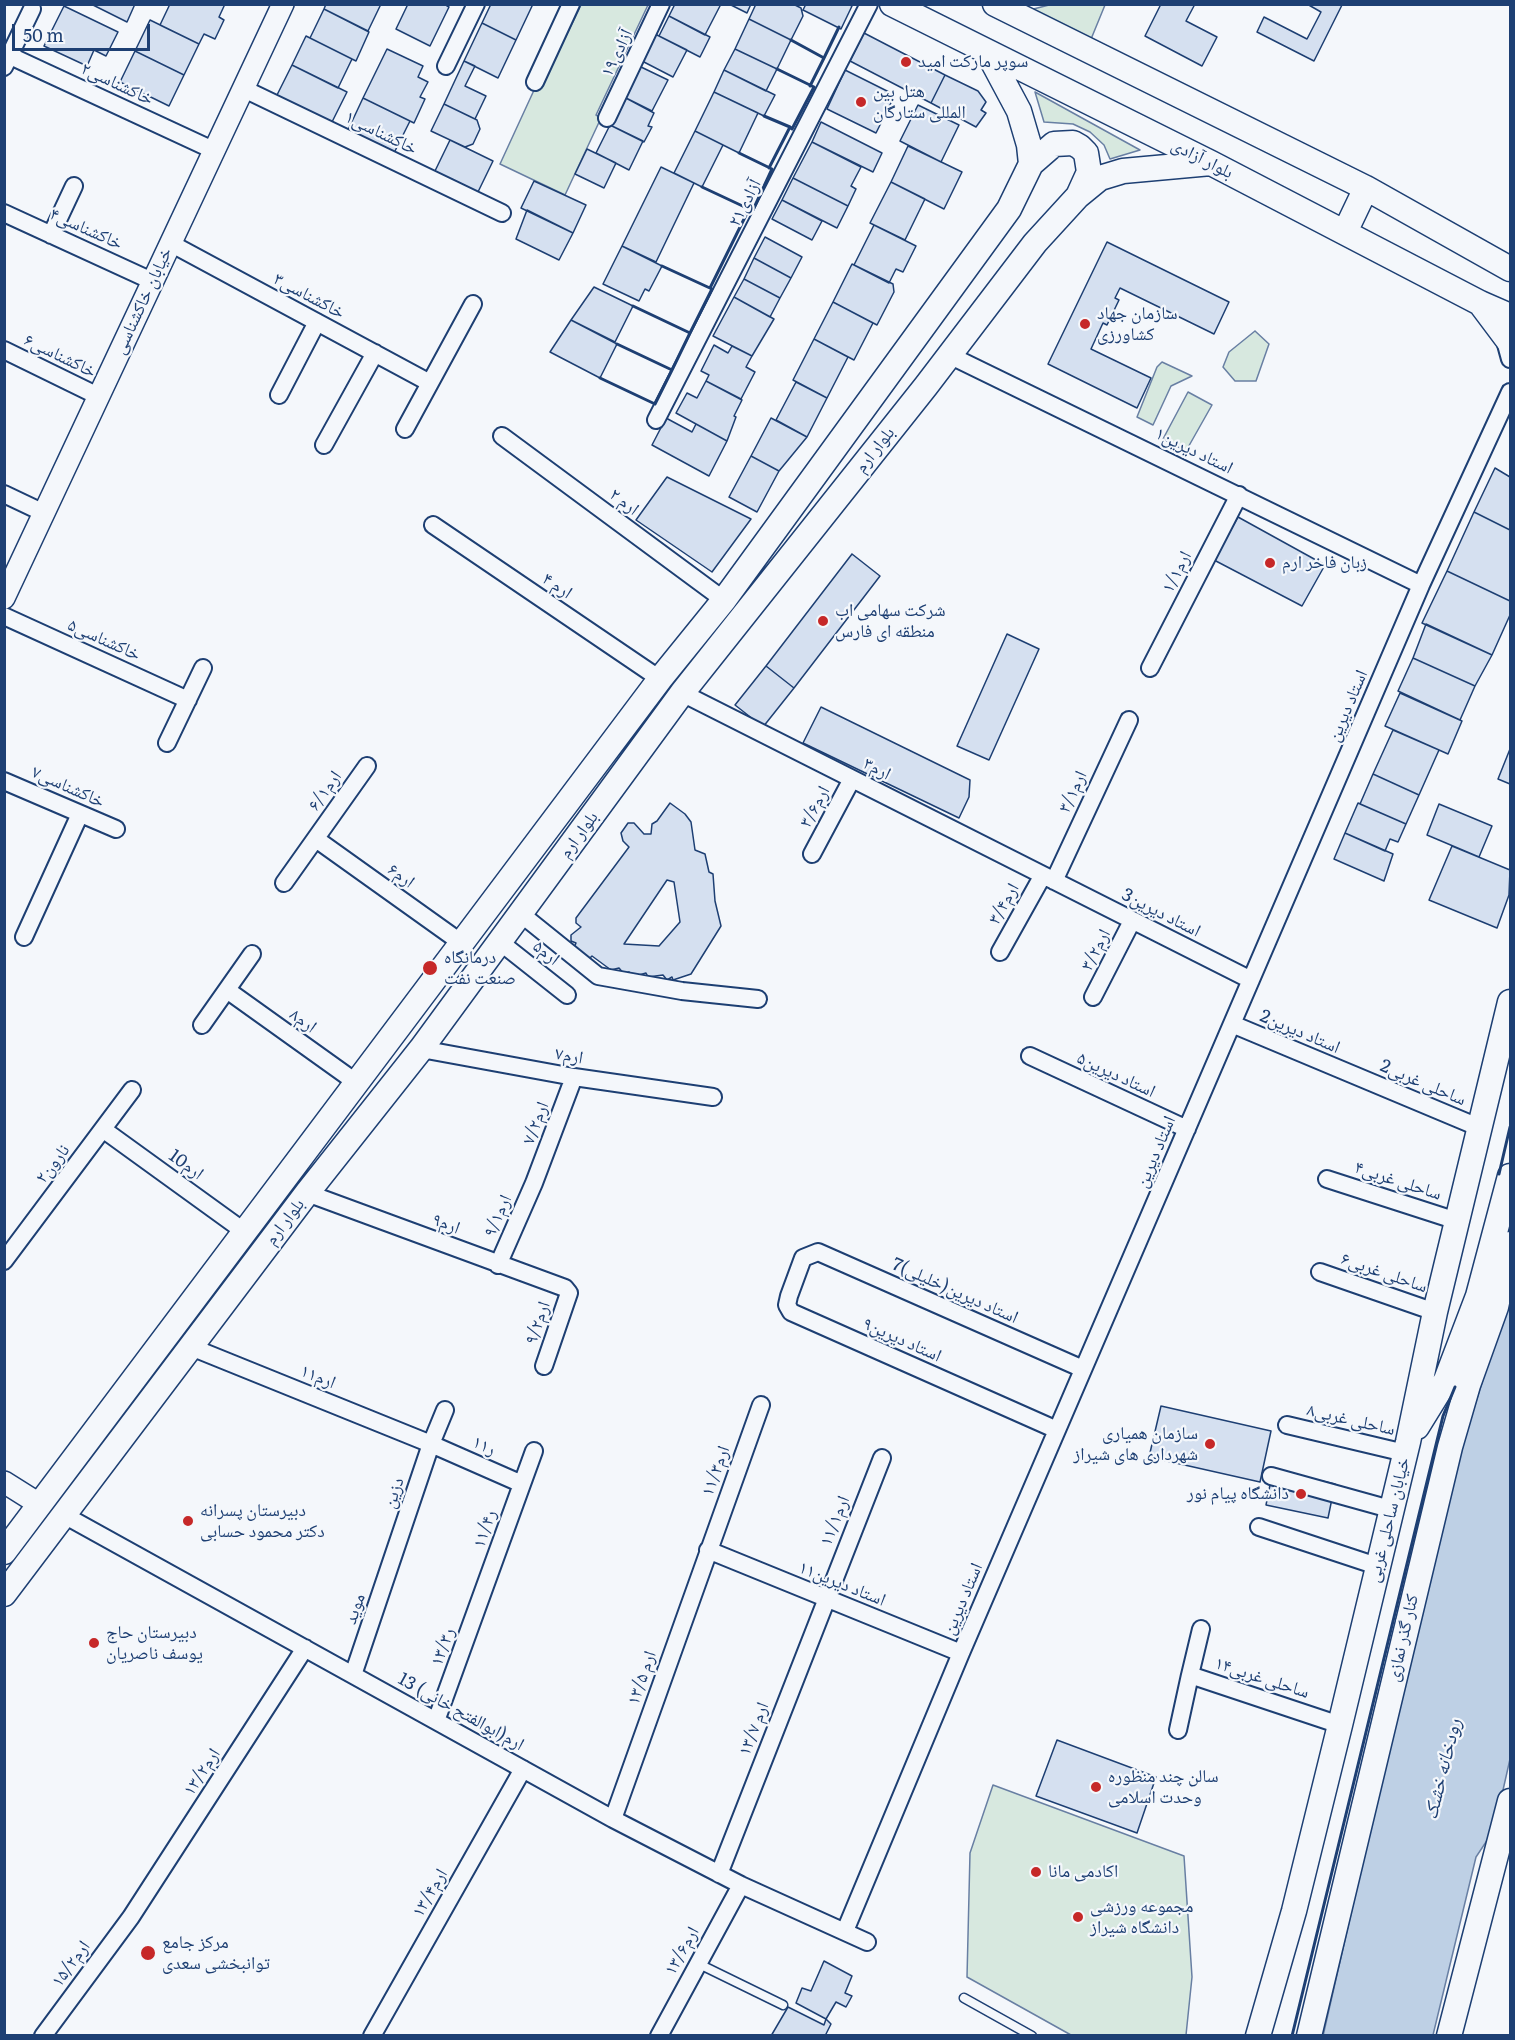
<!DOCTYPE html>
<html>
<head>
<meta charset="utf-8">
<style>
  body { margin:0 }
  #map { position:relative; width:1515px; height:2040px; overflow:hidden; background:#f4f7fb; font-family:Literata,serif }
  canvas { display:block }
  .frame { position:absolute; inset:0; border:6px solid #1d3f73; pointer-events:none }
  .scale { position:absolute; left:12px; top:24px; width:138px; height:27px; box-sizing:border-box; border:3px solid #1d3f73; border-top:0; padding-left:8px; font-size:18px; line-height:21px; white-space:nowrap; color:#1d3f73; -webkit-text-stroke:4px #f4f7fb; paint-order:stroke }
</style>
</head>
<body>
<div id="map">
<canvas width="1515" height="2040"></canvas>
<div class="frame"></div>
<div class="scale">50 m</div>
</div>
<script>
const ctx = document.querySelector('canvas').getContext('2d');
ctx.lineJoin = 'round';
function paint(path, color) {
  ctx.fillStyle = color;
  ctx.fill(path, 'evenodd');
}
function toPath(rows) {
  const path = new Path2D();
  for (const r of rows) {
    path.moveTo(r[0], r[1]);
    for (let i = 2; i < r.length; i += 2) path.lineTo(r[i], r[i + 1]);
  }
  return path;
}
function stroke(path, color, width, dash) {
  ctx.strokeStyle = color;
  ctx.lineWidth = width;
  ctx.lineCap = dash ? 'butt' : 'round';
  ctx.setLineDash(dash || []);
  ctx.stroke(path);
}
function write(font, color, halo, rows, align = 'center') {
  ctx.font = font + ' Literata,"Noto Naskh Arabic",serif';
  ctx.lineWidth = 4.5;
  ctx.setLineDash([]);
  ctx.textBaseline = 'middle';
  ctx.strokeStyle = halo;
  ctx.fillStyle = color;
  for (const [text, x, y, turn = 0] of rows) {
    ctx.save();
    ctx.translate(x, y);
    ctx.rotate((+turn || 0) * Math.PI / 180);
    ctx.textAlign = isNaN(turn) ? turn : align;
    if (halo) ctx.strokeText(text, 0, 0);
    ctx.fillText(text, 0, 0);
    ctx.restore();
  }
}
const green = toPath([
  [581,5,648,5,596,115,601,118,565,195,500,164,535,88,540,90,581,5],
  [1049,5,1105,5,1089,44,1018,13,1049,5],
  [1035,92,1140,150,1110,159,1104,145,1090,132,1073,124,1044,122,1035,92],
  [1255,331,1269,344,1256,381,1235,381,1223,367,1229,352,1255,331],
  [1162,362,1192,376,1171,386,1153,425,1137,417,1157,367,1162,362],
  [1188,392,1212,405,1186,451,1163,439,1188,392],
  [993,1785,1184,1856,1192,1977,1186,2035,1071,2035,967,1977,970,1853,993,1785]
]);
paint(green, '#d7e8df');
stroke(green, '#687fa3', 1.5);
const water = toPath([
  [1510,1283,1510,1759,1494,1830,1476,1857,1433,2035,1323,2036,1422,1602,1463,1442,1503,1317,1510,1283]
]);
paint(water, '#bed0e5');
stroke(water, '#687fa3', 1.5);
const building = toPath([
  [91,4,135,4,127,22,91,4],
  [170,4,225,4,219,17,224,20,215,39,204,34,199,44,160,25,170,4],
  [326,4,381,4,368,31,324,9,326,4],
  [408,4,444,4,449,7,430,46,396,29,408,4],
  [491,4,533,4,516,40,482,23,491,4],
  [675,4,721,4,705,35,669,16,675,4],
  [729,4,751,4,747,13,729,4],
  [756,4,793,4,801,8,803,16,791,40,749,19,756,4],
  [806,4,848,4,852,6,841,29,803,10,806,4],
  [1161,4,1195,4,1186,21,1217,37,1202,66,1145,36,1161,4],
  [1307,4,1342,5,1314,61,1257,32,1264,17,1307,39,1321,12,1307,4],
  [64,6,118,32,106,56,94,50,87,66,44,46,64,6],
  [324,9,369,32,356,61,310,38,324,9],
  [669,16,710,37,700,57,659,36,669,16],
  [749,19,791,40,777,69,735,49,749,19],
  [150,20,199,44,184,75,135,51,150,20],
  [482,23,516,40,498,78,464,61,482,23],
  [864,33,945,75,931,103,850,61,864,33],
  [655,34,687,50,673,77,642,61,655,34],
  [306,36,352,59,338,88,292,65,306,36],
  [387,49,423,66,418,77,428,82,420,97,425,99,414,123,363,98,387,49],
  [735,49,777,69,766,91,724,70,735,49],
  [135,51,184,75,169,106,120,82,135,51],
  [464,61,475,66,465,86,486,96,475,119,444,104,464,61],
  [292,65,347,92,331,124,276,97,292,65],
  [639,66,668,80,652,111,624,97,639,66],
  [724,70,775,95,764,116,714,92,724,70],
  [845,70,895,95,876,133,827,109,845,70],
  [945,75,978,91,986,102,981,110,986,113,976,127,931,103,945,75],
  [714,92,758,113,739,153,695,131,714,92],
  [624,97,654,113,648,126,652,127,644,142,610,125,624,97],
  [363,98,410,121,394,153,348,130,363,98],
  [444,104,477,120,480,129,473,144,465,147,431,131,444,104],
  [918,105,959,125,941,162,900,141,918,105],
  [821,122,882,153,873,172,812,142,821,122],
  [610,125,643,141,629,170,596,153,610,125],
  [695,131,723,145,702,187,674,173,695,131],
  [450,140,493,161,477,194,434,173,450,140],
  [812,142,861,167,851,186,856,189,848,206,793,178,812,142],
  [908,146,962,172,944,209,891,182,908,146],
  [587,149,616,163,604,188,575,174,587,149],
  [661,167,694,183,656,262,622,246,661,167],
  [793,178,848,206,837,228,782,200,793,178],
  [534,181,586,205,573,233,521,208,534,181],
  [891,182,925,199,905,240,870,223,891,182],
  [782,200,822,221,812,240,772,219,782,200],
  [527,210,573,233,559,260,516,239,527,210],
  [874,225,916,246,903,272,896,269,889,283,854,265,874,225],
  [765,237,802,257,791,278,754,258,765,237],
  [1107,242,1229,302,1214,334,1120,288,1115,298,1119,300,1107,325,1103,323,1091,349,1151,378,1137,408,1048,364,1107,242],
  [622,246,662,266,649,291,645,289,639,301,603,284,622,246],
  [754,258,791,278,780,298,744,279,754,258],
  [852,264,893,284,894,292,877,325,833,302,852,264],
  [744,279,780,298,770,317,734,297,744,279],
  [594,287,633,306,615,342,571,320,594,287],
  [734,297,774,319,752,356,713,336,734,297],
  [833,302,873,323,854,360,814,339,833,302],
  [571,320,617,344,600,378,550,352,571,320],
  [814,339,848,357,827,398,793,380,814,339],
  [714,345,728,353,732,346,752,356,746,367,755,372,741,399,706,381,709,375,701,371,714,345],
  [706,381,742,400,734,416,736,417,727,441,676,413,687,393,697,398,706,381],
  [796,382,827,398,807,437,776,420,796,382],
  [666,418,692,432,696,424,727,441,709,476,652,445,666,418],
  [771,418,807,437,779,471,751,456,771,418],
  [751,456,779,471,757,512,729,497,751,456],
  [1495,468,1510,477,1510,530,1474,512,1495,468],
  [667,477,751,519,712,572,636,520,667,477],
  [1474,512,1510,530,1510,601,1447,571,1474,512],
  [1238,517,1325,565,1302,606,1214,560,1238,517],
  [852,554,880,576,794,688,766,666,852,554],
  [1447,571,1510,601,1510,615,1492,655,1422,623,1447,571],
  [1426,624,1492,655,1475,686,1413,658,1426,624],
  [1007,634,1039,649,989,760,957,746,1007,634],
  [1413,658,1475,686,1460,720,1398,691,1413,658],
  [766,666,794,688,763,727,735,705,766,666],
  [1400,693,1462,721,1448,754,1385,726,1400,693],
  [821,707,970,780,969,797,959,818,803,743,821,707],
  [1393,730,1439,750,1419,795,1373,774,1393,730],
  [1510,749,1510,784,1498,779,1510,749],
  [1373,774,1419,795,1406,824,1360,804,1373,774],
  [670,803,685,814,691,822,695,850,705,854,709,872,713,874,715,901,721,926,691,974,673,980,672,977,667,980,663,975,648,977,646,973,632,977,629,972,624,974,619,968,611,970,592,956,589,959,574,948,576,943,571,941,571,935,581,927,576,923,576,918,629,847,623,841,621,833,628,823,634,823,644,834,651,834,652,824,657,821,670,803],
  [667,880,674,882,680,922,659,946,624,944,667,880],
  [1358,803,1406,824,1398,842,1390,839,1385,851,1345,833,1358,803],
  [1439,804,1492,826,1479,857,1427,835,1439,804],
  [1345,833,1393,854,1384,881,1334,859,1345,833],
  [1452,846,1510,870,1509,895,1497,928,1429,900,1452,846],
  [1161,1406,1271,1431,1260,1482,1149,1457,1161,1406],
  [1273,1470,1335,1484,1328,1518,1266,1505,1273,1470],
  [1057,1740,1156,1777,1137,1833,1036,1796,1057,1740],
  [824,1961,852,1976,845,1993,852,1996,846,2007,836,2002,826,2019,796,2003,802,1988,811,1991,824,1961],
  [788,2007,824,2025,826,2019,831,2024,825,2036,771,2036,788,2007]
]);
paint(building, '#d5e0f0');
stroke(building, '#1d3f73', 1.5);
const service = toPath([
  [697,1963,783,2005],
  [964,1998,1032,2036]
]);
const minor = toPath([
  [4,53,213,150],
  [446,66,476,4],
  [4,67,32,9],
  [535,82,571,4],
  [242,88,502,213],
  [607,118,661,4],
  [4,213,152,281],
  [51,235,74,186],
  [170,243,430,383],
  [1504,337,1510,359],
  [4,350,98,396],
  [949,355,1421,585],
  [279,395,317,322],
  [656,420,869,4],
  [405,429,473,304],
  [502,436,724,600],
  [324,445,375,353],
  [4,494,44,513],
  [433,525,660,679],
  [4,616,188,700],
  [1150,668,1239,495],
  [682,693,1251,980],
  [167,743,203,668],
  [4,781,116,829],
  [316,839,463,944],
  [812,854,852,779],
  [1054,881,1129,720],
  [284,883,367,766],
  [521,914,598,976,682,991,758,999],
  [24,937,80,814],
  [500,942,567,995],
  [1000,952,1043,875],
  [227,990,357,1083],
  [1093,997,1132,921],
  [1232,1024,1478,1127],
  [202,1025,252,954],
  [421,1049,574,1077,713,1097],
  [1030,1056,1187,1129],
  [104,1130,245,1232],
  [1327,1179,1457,1221],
  [307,1193,565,1288,569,1293,544,1366],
  [4,1261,132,1090],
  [498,1265,534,1183,574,1077],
  [1320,1272,1435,1312],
  [191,1347,431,1444,522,1484],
  [1287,1425,1405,1453],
  [1057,1430,791,1312,787,1305,789,1296,803,1258,818,1252,1083,1369],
  [1271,1476,1390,1509],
  [64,1515,613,1819,741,1885,867,1942],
  [1259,1527,1377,1566],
  [708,1550,961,1653],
  [353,1675,431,1444,445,1410],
  [1190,1675,1201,1629],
  [436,1721,534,1451],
  [1178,1730,1190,1675,1340,1725],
  [613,1819,761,1405],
  [719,1874,882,1458],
  [845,1931,961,1653,1421,585,1510,392],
  [43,2036,131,1917,305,1648],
  [372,2036,523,1769],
  [659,2036,741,1885]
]);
const tertiary = toPath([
  [4,598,283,4],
  [4,1482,39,1504]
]);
const secondary = toPath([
  [892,4,1211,163,1480,303,1510,316],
  [995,4,1366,188,1510,269],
  [1031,164,1054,144,1073,143,1080,147,1086,153,1089,172,1079,194],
  [1345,232,1366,188],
  [1480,303,1510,343],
  [1417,1427,1446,1380,1478,1296,1510,1176],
  [4,1552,660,679,724,600,1009,209,1031,164,1029,145,1019,111,988,53],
  [4,1594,307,1193,421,1049,682,693,926,386,1035,243,1078,196,1100,178,1123,171,1211,163],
  [1258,2036,1294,1911,1340,1725,1408,1442,1435,1312,1510,1002],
  [1309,2036,1450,1447,1468,1385,1496,1307,1510,1244],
  [1449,2036,1510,1801]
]);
stroke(service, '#1d3f73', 11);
stroke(minor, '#1d3f73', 20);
stroke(tertiary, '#1d3f73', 24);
stroke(secondary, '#1d3f73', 27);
stroke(service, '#f4f7fb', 8);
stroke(minor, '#f4f7fb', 16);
stroke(tertiary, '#f4f7fb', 21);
stroke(secondary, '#f4f7fb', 24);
stroke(toPath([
  [791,40,824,58,810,86],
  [824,58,839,27],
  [777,69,814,87,792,129,790,127],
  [764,116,790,127,769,168],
  [739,153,772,169,753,210,749,209],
  [702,187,749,209,710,288],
  [662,266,712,289,690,333],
  [633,306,690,333,672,370],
  [600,378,655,404,672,370,617,344],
  [1499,1174,1510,1127],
  [1292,2036,1443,1416,1455,1387]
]), '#1d3f73', 3);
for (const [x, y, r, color] of [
  [906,62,6,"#c62828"],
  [861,102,6,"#c62828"],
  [1085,324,6,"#c62828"],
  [1270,563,6,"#c62828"],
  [823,621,6,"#c62828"],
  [430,968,8,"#c62828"],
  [1210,1444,6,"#c62828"],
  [1301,1494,6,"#c62828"],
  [188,1521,6,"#c62828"],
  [94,1643,6,"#c62828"],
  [1096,1787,6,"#c62828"],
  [1036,1872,6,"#c62828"],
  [1078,1917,6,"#c62828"],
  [148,1953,8,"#c62828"]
]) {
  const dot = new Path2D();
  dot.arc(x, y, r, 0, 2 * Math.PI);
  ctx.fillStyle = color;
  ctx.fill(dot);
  stroke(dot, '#f4f7fb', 2);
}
write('18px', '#1d3f73', '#f4f7fb', [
  ["آزادی۱۹",617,53,-64],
  ["خاکشناسی۲",117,84,25],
  ["خاکشناسی۱",381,133,26],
  ["بلوار آزادی",1202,159,27],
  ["آزادی۲۱",745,203,-63],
  ["خاکشناسی۴",86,229,24],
  ["خاکشناسی۳",309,296,28],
  ["خیابان خاکشناسی",143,301,-65],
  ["خاکشناسی۶",60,356,26],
  ["بلوار ارم",875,450,-52],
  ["استاد دیرین۱",1194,451,26],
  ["ارم ۲",624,502,37],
  ["۱/۱ارم",1177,572,-63],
  ["ارم ۴",557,586,34],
  ["خاکشناسی۵",104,640,24],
  ["استاد دیرین",1348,706,-67],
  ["ارم۳",877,769,27],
  ["خاکشناسی۷",68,787,24],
  ["۶/۱ارم",325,791,-55],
  ["۳/۱ارم",1073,792,-65],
  ["۳/۶ارم",815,807,-62],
  ["بلوار ارم",579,835,-54],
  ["ارم۶",401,876,36],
  ["۳/۴ارم",1004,904,-61],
  ["3استاد دیرین",1161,913,27],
  ["۳/۲ارم",1096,950,-63],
  ["ارم۵",546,953,38],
  ["ارم۸",303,1021,36],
  ["2استاد دیرین",1300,1032,23],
  ["ارم۷",569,1056,10],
  ["استاد دیرین۵",1116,1075,25],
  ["2ساحلی غربی",1423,1083,23],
  ["۷/۲ارم",536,1123,-69],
  ["استاد دیرین",1156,1152,-67],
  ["نارون۲",53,1164,-53],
  ["ارم10",186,1165,36],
  ["ساحلی غربی۴",1398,1181,18],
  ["۹/۱ارم",498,1216,-66],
  ["بلوار ارم",285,1222,-53],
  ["ارم۹",446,1224,21],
  ["ساحلی غربی۶",1384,1273,19],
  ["7استاد دیرین(خلیلی)",955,1291,24],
  ["۹/۲ارم",538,1323,-71],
  ["استاد دیرین۹",902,1340,24],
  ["ارم۱۱",318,1377,22],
  ["ساحلی غربی۸",1351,1420,13],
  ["۱۱ر",484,1446,24],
  ["۱۱/۳ارم",716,1471,-70],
  ["دزین",394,1493,-71],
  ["خیابان ساحلی غربی",1389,1520,-76],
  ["۱۱/۱ارم",835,1521,-68],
  ["۱۱/۴ر",485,1529,-71],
  ["استاد دیرین۱۱",842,1584,22],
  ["استاد دیرین",963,1599,-67],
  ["موید",355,1609,-71],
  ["کنار گذر نمازی",1403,1638,-77],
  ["۱۳/۳ر",443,1647,-70],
  ["۱۳/۵ ارم",642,1678,-71],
  ["ساحلی غربی۱۴",1262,1678,18],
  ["13 ارم(ابوالفتح خانی)",461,1712,29],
  ["۱۳/۷ ارم",754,1729,-69],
  ["۱۳/۲ارم",202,1772,-57],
  ["۱۳/۴ارم",430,1893,-60],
  ["۱۳/۶ارم",682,1951,-61],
  ["۱۵/۲ارم",71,1964,-54]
]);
write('18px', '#1d3f73', '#f4f7fb', [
  ["سوپر مارکت امید",918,62],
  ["هتل بین",873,92],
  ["المللی ستارگان",873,113],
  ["سازمان جهاد",1097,314],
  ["کشاورزی",1097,335],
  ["زبان فاخر ارم",1282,563],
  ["شرکت سهامی اب",835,611],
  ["منطقه ای فارس",835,632],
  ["درمانگاه",444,958],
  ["صنعت نفت",444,979],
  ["سازمان همیاری",1198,1434,"right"],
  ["شهرداری های شیراز",1198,1455,"right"],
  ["دانشگاه پیام نور",1289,1494,"right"],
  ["دبیرستان پسرانه",200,1511],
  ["دکتر محمود حسابی",200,1532],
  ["دبیرستان حاج",106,1633],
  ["یوسف ناصریان",106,1654],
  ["سالن چند منظوره",1108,1777],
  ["وحدت اسلامی",1108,1798],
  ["اکادمی مانا",1048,1872],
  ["مجموعه ورزشی",1090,1907],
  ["دانشگاه شیراز",1090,1928],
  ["مرکز جامع",162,1943],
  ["توانبخشی سعدی",162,1964]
], 'left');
write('italic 20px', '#1d3f73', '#f4f7fb', [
  ["رودخانه خشک",1443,1769,-76]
]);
</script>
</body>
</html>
